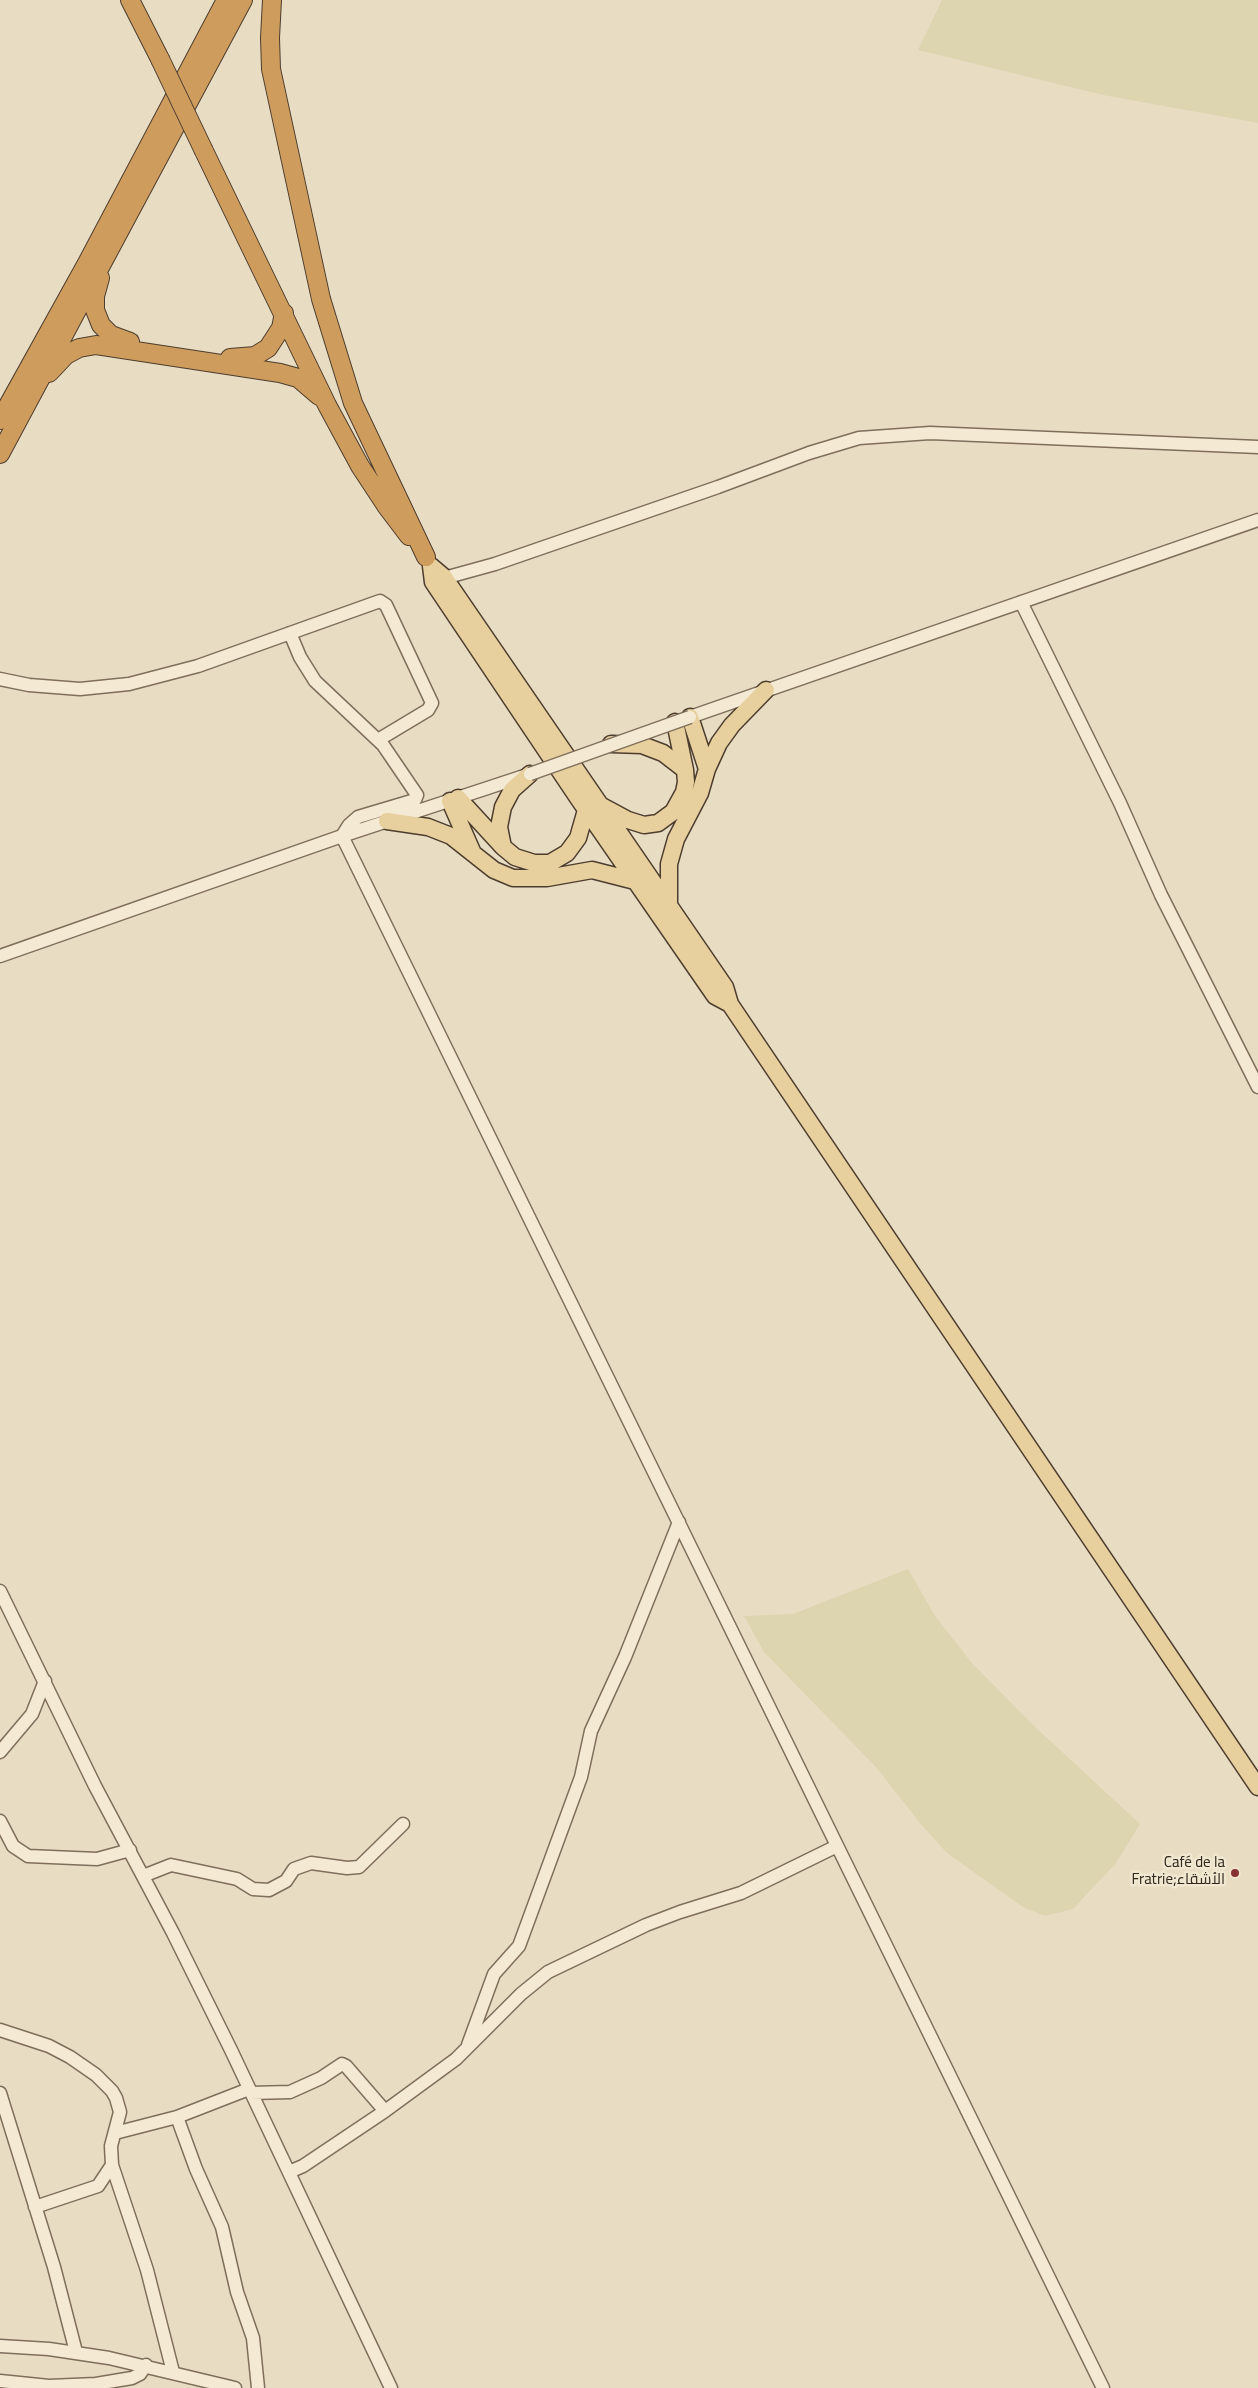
<!DOCTYPE html>
<html>
<head>
<meta charset="utf-8">
<style>
  body { margin:0 }
  canvas { display:block; background:#e8dcc2 }
</style>
</head>
<body>
<canvas width="1258" height="2388"></canvas>
<script>
const ctx = document.querySelector('canvas').getContext('2d');
ctx.lineJoin = 'round';
function paint(path, color) {
  ctx.fillStyle = color;
  ctx.fill(path, 'evenodd');
}
function toPath(rows) {
  const path = new Path2D();
  for (const r of rows) {
    path.moveTo(r[0], r[1]);
    for (let i = 2; i < r.length; i += 2) path.lineTo(r[i], r[i + 1]);
  }
  return path;
}
function stroke(path, color, width, dash) {
  ctx.strokeStyle = color;
  ctx.lineWidth = width;
  ctx.lineCap = dash ? 'butt' : 'round';
  ctx.setLineDash(dash || []);
  ctx.stroke(path);
}
function write(font, color, halo, rows, align = 'center') {
  ctx.font = font + ' Georgia,Cairo,serif';
  ctx.lineWidth = 5;
  ctx.setLineDash([]);
  ctx.textBaseline = 'middle';
  ctx.strokeStyle = halo;
  ctx.fillStyle = color;
  for (const [text, x, y, turn = 0] of rows) {
    ctx.save();
    ctx.translate(x, y);
    ctx.rotate((+turn || 0) * Math.PI / 180);
    ctx.textAlign = isNaN(turn) ? turn : align;
    if (halo) ctx.strokeText(text, 0, 0);
    ctx.fillText(text, 0, 0);
    ctx.restore();
  }
}
paint(toPath([
  [942,0,1258,0,1258,123,1103,95,918,50],
  [908,1569,935,1616,971,1662,1033,1725,1140,1824,1116,1863,1073,1909,1045,1916,1023,1907,947,1853,920,1823,875,1766,764,1652,744,1616,793,1614]
]), '#dcd5b0');
const minor = toPath([
  [437,580,495,564,718,487,809,453,859,438,930,433,1258,447],
  [1021,602,1120,803,1161,895,1258,1087],
  [290,633,300,657,315,681,383,745,417,795,415,800,358,817,349,825,342,836,1103,2388],
  [0,679,29,685,80,689,129,684,198,666,380,601,386,605,432,703,428,710,378,740],
  [690,717,1258,520],
  [0,956,342,836,527,775],
  [0,1591,95,1786,173,1933,231,2050,391,2388],
  [0,1752,32,1714,45,1681],
  [0,1821,13,1846,28,1856,97,1859,130,1850],
  [143,1876,171,1865,237,1879,253,1889,269,1890,286,1881,294,1869,311,1863,347,1868,359,1867,403,1824],
  [0,2030,49,2046,70,2057,96,2075,112,2091,116,2098,120,2112,111,2146,112,2165,147,2270,173,2372],
  [468,2045,494,1974,519,1946,581,1777,591,1731,625,1657,679,1522],
  [0,2093,54,2267,76,2352],
  [251,2093,290,2092,321,2078,342,2064,346,2066,385,2111],
  [177,2117,196,2169,222,2227,237,2292,253,2338,258,2388],
  [115,2133,177,2117,249,2089],
  [289,2172,303,2166,385,2111,456,2059,521,1994,548,1972,646,1925,680,1912,741,1893,837,1846],
  [35,2207,98,2186,112,2165],
  [0,2346,49,2349,109,2358,235,2388],
  [0,2381,49,2386,96,2384,132,2378,140,2374,146,2365]
]);
const major = toPath([
  [431,566,444,577,725,987,730,1004,1258,1787],
  [431,566,433,582,578,798,715,996,730,1004],
  [690,717,707,769],
  [675,722,685,770],
  [530,774,512,790,503,807,499,827,503,847,515,857,534,863,550,863,567,853,578,838,586,810],
  [458,798,503,847],
  [450,801,472,851],
  [602,806,628,820,644,825,658,823,673,812,684,792,686,782,685,770,663,753,642,745,611,744],
  [387,821,428,827,451,836,494,870,513,878,547,878,592,870,635,881],
  [669,908,669,864,676,839,700,793,707,769,719,743,732,725,766,690]
]);
const highway = toPath([
  [130,0,160,59],
  [272,0,270,38,271,69,321,299,353,403,426,557],
  [204,151,327,405,360,466,387,507,409,536],
  [100,278,95,296,95,310,101,325,111,335,130,342],
  [230,358,255,356,268,348,281,328,284,313],
  [49,373,66,355,79,348,96,345,280,373,298,378,319,396],
  [0,420,87,263,226,0],
  [0,454,243,0]
]);
stroke(minor, '#7f6e5b', 15);
stroke(major, '#4d3d2f', 19);
stroke(highway, '#4d3d2f', 20);
stroke(minor, '#f4ead4', 12);
stroke(major, '#e7d09e', 16);
stroke(highway, '#ce9c5c', 18);
const minorBridge = toPath([
  [530,774,690,717]
]);
const highwayBridge = toPath([
  [160,59,204,151]
]);
stroke(minorBridge, '#7f6e5b', 15, []);
stroke(highwayBridge, '#4d3d2f', 20, []);
stroke(minorBridge, '#f4ead4', 12);
stroke(highwayBridge, '#ce9c5c', 18);
for (const [x, y, r, color] of [
  [1235,1873,5,"#873333"]
]) {
  const dot = new Path2D();
  dot.arc(x, y, r, 0, 2 * Math.PI);
  ctx.fillStyle = color;
  ctx.fill(dot);
  stroke(dot, '#f0e7d0', 2);
}
write('15px', '#31271e', '#f0e7d0', [
  ["Café de la",1225,1864],
  ["Fratrie;الأشقاء",1225,1881]
], 'right');
</script>
</body>
</html>
